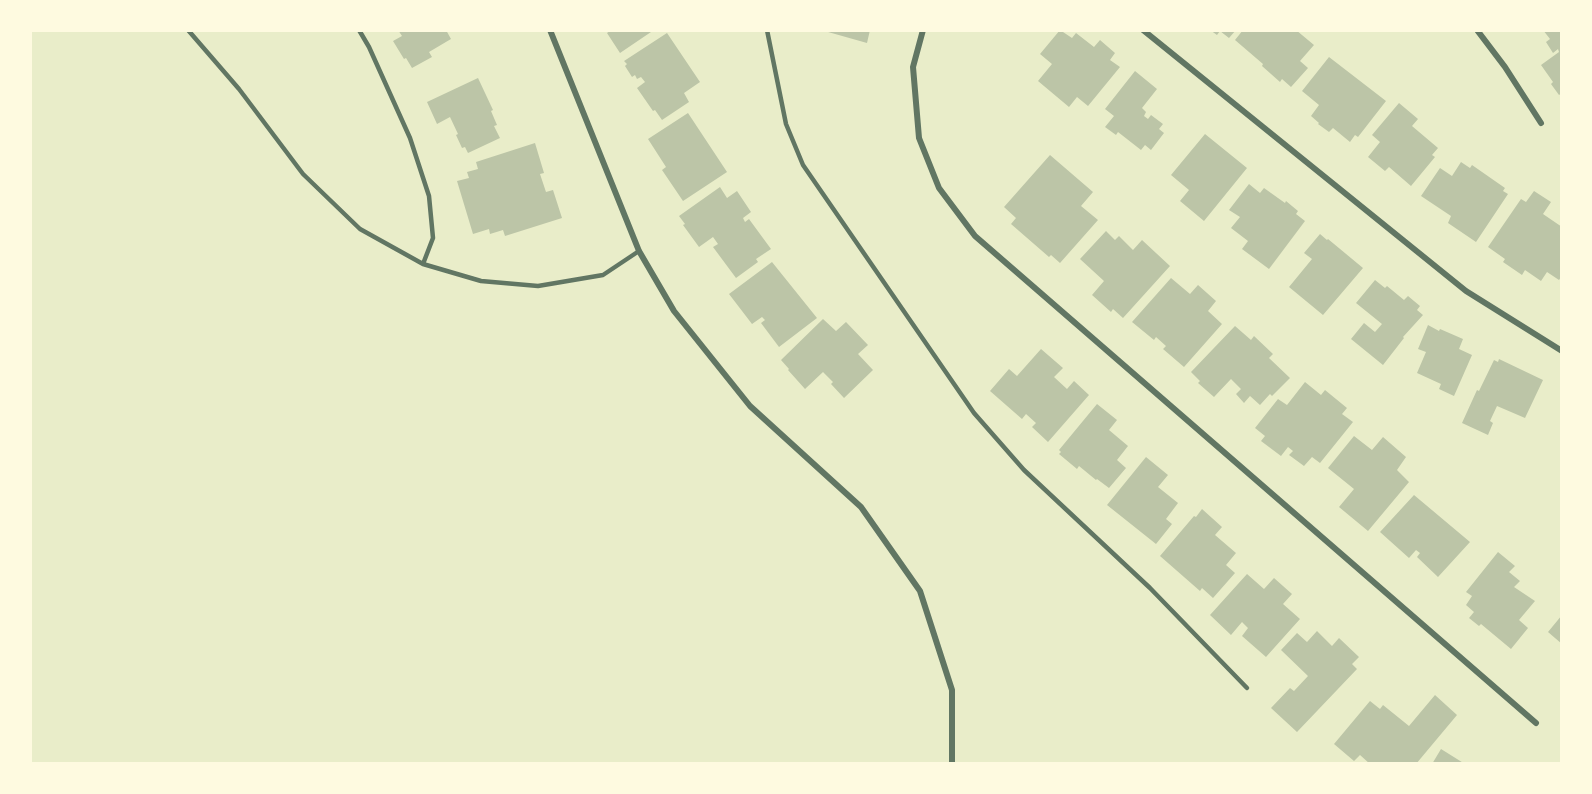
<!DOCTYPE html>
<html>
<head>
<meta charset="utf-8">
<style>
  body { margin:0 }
  #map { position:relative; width:1592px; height:794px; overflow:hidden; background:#e9edc9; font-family:Poppins,sans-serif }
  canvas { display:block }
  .frame { position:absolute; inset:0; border:32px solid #fefae0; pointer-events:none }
</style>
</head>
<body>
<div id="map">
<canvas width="1592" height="794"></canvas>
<div class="frame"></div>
</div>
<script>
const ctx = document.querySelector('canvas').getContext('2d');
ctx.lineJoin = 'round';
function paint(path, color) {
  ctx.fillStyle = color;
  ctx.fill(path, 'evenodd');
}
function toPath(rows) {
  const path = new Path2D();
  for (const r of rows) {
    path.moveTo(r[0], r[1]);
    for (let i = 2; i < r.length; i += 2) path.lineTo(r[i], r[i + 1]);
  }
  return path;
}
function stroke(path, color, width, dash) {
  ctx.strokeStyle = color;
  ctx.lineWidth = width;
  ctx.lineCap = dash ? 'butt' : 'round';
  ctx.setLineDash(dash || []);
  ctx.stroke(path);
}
paint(toPath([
  [398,30,446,30,451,39,429,52,432,57,412,68,406,58,404,59,393,41,402,36],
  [611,30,650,30,651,32,620,53,607,33],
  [821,30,870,30,867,43],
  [1060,30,1072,38,1076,33,1094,47,1100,40,1115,53,1110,60,1120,67,1088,106,1077,97,1069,107,1038,81,1052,64,1040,54],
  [1210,30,1236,30,1229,38,1220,31,1217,35],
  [1243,30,1296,30,1314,45,1300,61,1308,68,1291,87,1282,79,1280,82,1262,66,1263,64,1235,40],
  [1543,30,1562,30,1562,93,1559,95,1551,84,1553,82,1541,65,1559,52,1558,49,1553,53,1546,42,1550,39],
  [667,33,700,82,684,93,689,102,662,120,655,110,653,111,637,88,645,82,641,77,637,79,635,75,632,77,625,66,627,64,624,61],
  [1329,57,1386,101,1358,137,1355,135,1350,142,1333,128,1329,132,1318,124,1319,123,1311,116,1319,105,1302,91],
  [1135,71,1157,89,1142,108,1146,112,1144,116,1148,119,1151,115,1163,124,1159,129,1164,133,1151,150,1145,145,1141,150,1118,132,1116,135,1105,127,1114,116,1105,109],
  [478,78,493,110,491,111,497,125,494,126,500,138,468,153,465,147,462,148,456,135,458,134,450,117,437,124,427,102],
  [1399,103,1418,119,1412,126,1438,148,1432,155,1435,157,1411,186,1389,167,1385,171,1368,157,1380,142,1372,135],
  [688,113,727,172,683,201,662,170,666,167,648,139],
  [1205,134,1247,168,1204,221,1180,201,1189,190,1171,175],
  [535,143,544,173,540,174,546,192,553,190,562,218,505,236,503,230,490,234,489,229,473,234,457,181,469,178,467,172,478,169,476,162],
  [1050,155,1093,192,1081,206,1098,220,1060,263,1051,255,1049,257,1011,224,1016,218,1004,207],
  [1461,162,1470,168,1472,165,1505,188,1503,191,1508,194,1476,242,1448,223,1451,216,1421,196,1440,168,1452,176],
  [1249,184,1260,193,1264,188,1285,203,1286,201,1298,211,1296,214,1305,221,1269,269,1242,249,1248,241,1231,228,1240,217,1229,210],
  [720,187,727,198,737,191,751,212,743,218,745,222,749,219,771,249,756,259,758,262,736,278,713,247,718,244,713,237,699,247,683,225,685,224,679,216],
  [1534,191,1551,202,1543,214,1562,227,1562,276,1559,280,1547,272,1541,281,1525,270,1522,275,1503,262,1505,259,1488,247,1521,199,1526,202],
  [1106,231,1115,240,1119,236,1133,250,1142,240,1170,266,1123,318,1113,309,1111,312,1092,295,1104,281,1080,259],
  [1320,234,1327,240,1328,239,1363,268,1323,315,1289,287,1312,259,1304,253],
  [772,262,817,318,779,347,761,323,765,320,762,317,752,324,729,294],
  [1171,278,1190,294,1198,285,1216,301,1208,311,1222,324,1184,367,1163,349,1166,346,1156,337,1154,340,1132,322],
  [1375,280,1385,288,1387,286,1404,300,1408,296,1420,306,1417,310,1423,315,1403,337,1404,338,1383,365,1351,339,1364,323,1375,332,1382,324,1356,303],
  [823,319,836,331,846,322,868,345,858,354,873,370,844,398,831,384,833,382,823,372,805,389,788,370,789,369,781,360],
  [1428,325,1439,331,1440,329,1463,339,1459,349,1472,355,1454,396,1439,389,1441,384,1417,373,1426,352,1418,349],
  [1235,326,1251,340,1254,336,1273,354,1269,358,1290,378,1272,396,1270,394,1260,405,1250,396,1244,403,1236,394,1241,389,1231,379,1214,397,1198,383,1200,381,1191,372],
  [1041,349,1063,368,1054,377,1067,389,1074,381,1089,395,1048,442,1032,427,1036,423,1026,414,1022,419,990,391,1009,369,1017,376],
  [1499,359,1543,380,1525,418,1497,406,1490,421,1493,423,1488,435,1462,423,1477,390,1479,391,1494,360,1498,362],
  [1305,382,1321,395,1325,390,1347,408,1342,414,1353,422,1320,463,1312,457,1304,466,1289,455,1293,451,1288,447,1281,456,1261,441,1265,436,1255,428,1278,399,1287,405],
  [1097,404,1117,420,1109,430,1128,446,1117,460,1126,468,1109,488,1097,479,1096,480,1079,466,1077,469,1059,454,1061,452,1059,450],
  [1354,436,1372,450,1383,437,1406,457,1397,470,1409,482,1368,531,1339,507,1354,489,1328,468],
  [1146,457,1168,475,1158,487,1178,503,1166,519,1172,524,1156,544,1107,505],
  [1414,495,1470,542,1438,577,1417,557,1420,553,1416,550,1409,558,1380,532],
  [1202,509,1222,527,1215,535,1236,553,1226,565,1235,573,1213,598,1202,588,1200,591,1160,556,1194,516,1196,517],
  [1498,552,1515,566,1509,572,1520,581,1514,587,1535,601,1519,620,1528,628,1511,649,1481,624,1479,626,1469,618,1474,612,1466,605,1472,596,1466,592],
  [1247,574,1264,589,1274,578,1292,594,1283,604,1300,619,1266,657,1242,636,1248,628,1242,622,1231,635,1210,615],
  [1562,615,1562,644,1548,632],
  [1317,631,1332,646,1339,638,1359,657,1352,664,1357,669,1297,732,1271,708,1290,688,1294,691,1308,676,1281,650,1297,633,1307,642],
  [1435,695,1457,715,1416,764,1370,764,1360,755,1354,761,1334,744,1370,701,1380,709,1383,705,1409,726],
  [1441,749,1465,764,1432,764]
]), '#bcc5a7');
stroke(toPath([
  [188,30,239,89,303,174,360,229,423,264,481,281,538,286,603,275,639,251],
  [359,30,369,47,410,138,429,196,433,238,423,264],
  [767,30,786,124,803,165,974,413,1024,470,1150,588,1247,688]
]), '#617663', 4.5);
stroke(toPath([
  [550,30,639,251,674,311,750,406,861,507,920,591,952,690,952,764],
  [923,30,913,67,919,138,939,188,975,236,1536,723],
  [1143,30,1466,291,1562,351],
  [1477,30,1505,67,1541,123]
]), '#617663', 6);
</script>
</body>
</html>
